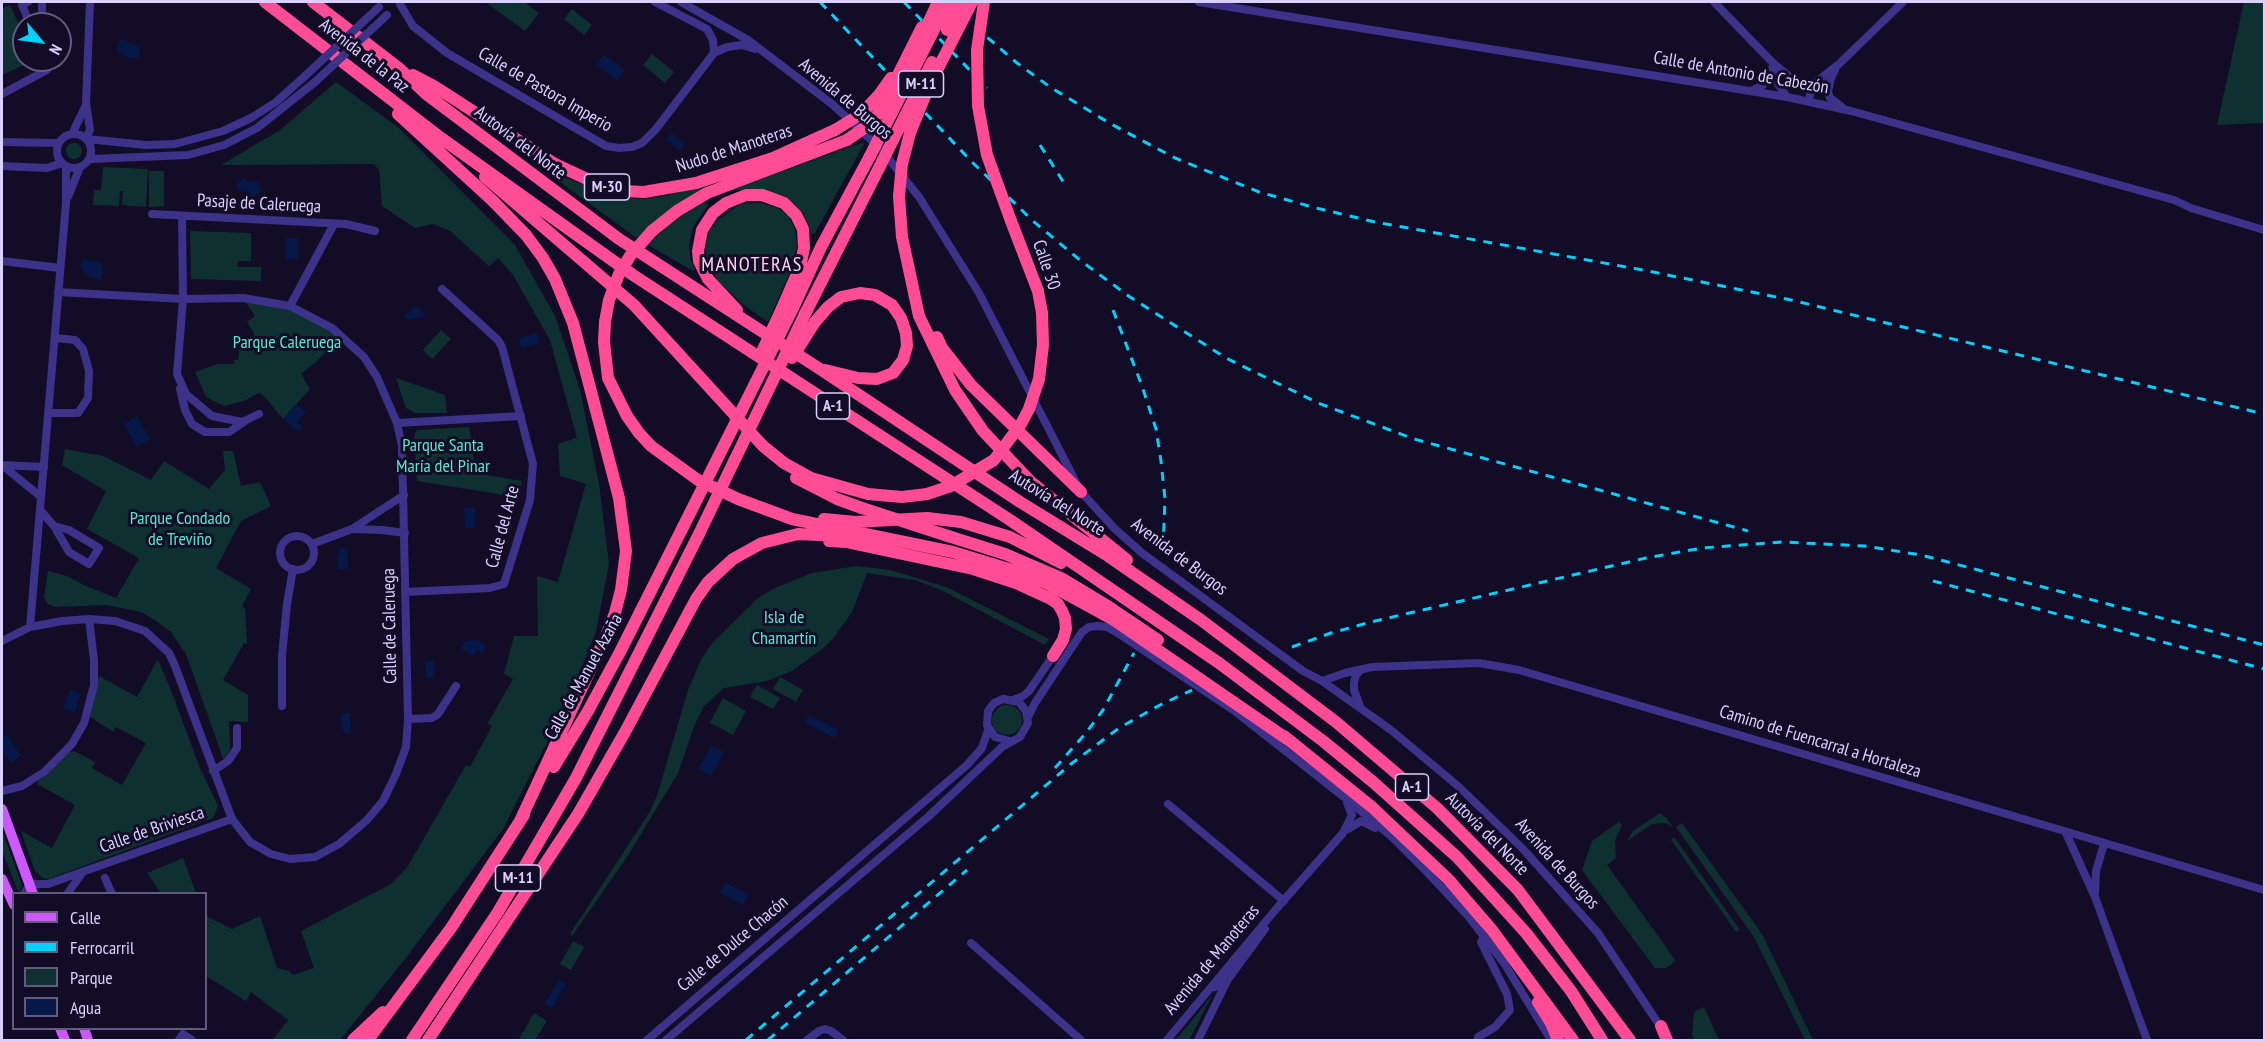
<!DOCTYPE html>
<html>
<head>
<meta charset="utf-8">
<style>
  body { margin:0 }
  #map { position:relative; width:2266px; height:1042px; overflow:hidden; background:#130c26; font-family:"PT Sans Narrow",sans-serif }
  canvas { display:block }
  .frame { position:absolute; inset:0; border:3px solid #dad1ff; pointer-events:none }
  .legend { position:absolute; left:12px; top:892px; width:195px; height:138px; box-sizing:border-box; background:#130c26; border:2px solid #635b7d; margin:0; padding:8px 10px; list-style:none; font-size:18px; color:#dad1ff }
  .legend li { display:flex; align-items:center; gap:12px; height:30px }
  .legend b { width:30px; border:2px solid #635b7d }
  .north { position:absolute; left:12px; top:12px; width:60px; height:60px; box-sizing:border-box; background:#130c26; border:2px solid #635b7d; border-radius:50%; rotate:119deg; font-size:16px; font-weight:700; line-height:24px; text-align:center; color:#dad1ff }
  .north::after { content:''; display:block; margin:auto; width:21px; height:27px; background:#00d1fc; clip-path:polygon(50% 0,100% 100%,50% 72%,0 100%) }
</style>
</head>
<body>
<div id="map">
<canvas width="2266" height="1042"></canvas>
<div class="frame"></div>
<ul class="legend">
<li><b style="height:8px;background:#cd58ff"></b>Calle</li>
<li><b style="height:8px;background:#00d1fc"></b>Ferrocarril</li>
<li><b style="height:16px;background:#0f3031"></b>Parque</li>
<li><b style="height:16px;background:#051847"></b>Agua</li>
</ul>
<div class="north">N</div>
</div>
<script>
const ctx = document.querySelector('canvas').getContext('2d');
ctx.lineJoin = 'round';
function paint(path, color) {
  ctx.fillStyle = color;
  ctx.fill(path, 'evenodd');
}
function toPath(rows) {
  const path = new Path2D();
  for (const r of rows) {
    if (r.length === 3) {
      path.moveTo(r[0] + r[2], r[1]);
      path.arc(r[0], r[1], r[2], 0, 2 * Math.PI);
      continue;
    }
    path.moveTo(r[0], r[1]);
    for (let i = 2; i < r.length; i += 2) path.lineTo(r[i], r[i + 1]);
  }
  return path;
}
function stroke(path, color, width, dash) {
  ctx.strokeStyle = color;
  ctx.lineWidth = width;
  ctx.lineCap = dash ? 'butt' : 'round';
  ctx.setLineDash(dash || []);
  ctx.stroke(path);
}
function write(font, color, halo, rows, align = 'center') {
  ctx.font = font + ' "PT Sans Narrow",sans-serif';
  ctx.lineWidth = 6;
  ctx.setLineDash([]);
  ctx.textBaseline = 'middle';
  ctx.strokeStyle = halo;
  ctx.fillStyle = color;
  for (const [text, x, y, turn = 0] of rows) {
    ctx.save();
    ctx.translate(x, y);
    ctx.rotate((+turn || 0) * Math.PI / 180);
    ctx.textAlign = isNaN(turn) ? turn : align;
    if (halo) ctx.strokeText(text, 0, 0);
    ctx.fillText(text, 0, 0);
    ctx.restore();
  }
}
paint(toPath([
  [490,2,524,2,539,13,525,31,488,4],
  [2244,2,2264,2,2264,123,2217,125],
  [10,5,24,37,24,45,21,47,24,60,28,63,2,75,2,9],
  [572,9,592,25,584,35,564,19],
  [652,54,674,72,665,83,643,65],
  [336,82,399,128,515,245,555,316,580,390,599,484,609,564,596,632,568,701,503,829,405,959,340,1040,273,1040,288,1020,251,992,246,1001,206,976,206,916,232,929,260,916,277,968,289,971,293,975,314,968,301,931,391,884,408,866,466,765,470,767,492,726,488,723,513,679,504,674,514,636,538,636,537,576,558,582,586,484,560,476,558,444,577,438,550,340,513,275,498,258,489,266,450,231,433,224,415,228,382,206,379,170,374,164,221,165,280,130],
  [865,142,815,233,812,234,804,214,787,197,763,190,730,190],
  [74,151,8],
  [533,160,564,177,616,197,641,199,667,196,708,184,708,187,671,208,637,238,569,189],
  [103,167,148,169,146,207,122,205,123,191,120,191,119,206,93,205,94,190,101,190],
  [149,171,164,171,164,206,149,207],
  [703,202,708,205,693,227,689,245,691,261,695,269,693,271,648,245,670,224],
  [760,203,776,207,788,215,795,229,797,246,789,274,768,322,744,305,717,280,707,259,705,247,709,232,719,219,741,204],
  [190,231,251,233,251,261,238,261,237,267,261,267,261,281,191,279],
  [243,298,290,306,342,335,316,362,301,374,310,389,283,419,265,397,259,393,246,400,224,406,206,397,195,372,218,364,234,364,235,360,238,360,240,343,255,335,247,322,255,316],
  [441,330,451,339,432,359,423,350],
  [396,378,445,395,447,413,415,413,406,408],
  [469,427,475,470,481,474,522,481,517,497,417,481,414,435,417,430],
  [65,449,103,456,151,480,164,461,209,489,225,470,223,451,233,451,241,486,260,482,271,506,241,521,216,568,251,589,242,606,245,608,247,644,244,643,223,680,248,695,248,722,229,721,230,749,224,761,186,654,171,632,155,620,141,612,107,605,55,607,48,604,44,597,48,571,67,576,86,586,116,598,139,558,87,529,106,491,62,465],
  [856,566,890,570,946,587,1049,639,1045,645,943,591,915,580,867,573,852,612,833,639,821,650,792,671,767,681,724,688,704,706,695,724,678,773,627,857,572,936,570,934,649,813,657,796,688,690,702,658,712,643,758,598,775,588,812,573],
  [158,659,174,698,199,766,218,806,215,814,213,818,62,874,49,879,43,878,35,871,21,831,52,848,75,805,37,784,39,781,69,752,74,751,95,762,92,768,122,785,146,743,116,727,113,732,90,717,99,676,137,697],
  [780,677,803,690,796,702,773,689],
  [757,685,780,698,773,709,750,697],
  [723,698,746,711,733,735,710,723],
  [1007,720,15],
  [1660,813,1666,818,1673,828,1666,823,1652,824,1627,841,1633,831],
  [1619,822,1622,825,1615,841,1616,858,1607,865,1676,961,1666,968,1655,968,1582,870,1592,841],
  [1682,823,1762,934,1813,1040,1805,1040,1754,937,1676,827],
  [2,830,22,885,19,893,2,851],
  [1674,837,1690,859,1740,930,1736,932,1671,840],
  [183,858,196,893,161,893,147,873],
  [573,941,584,947,571,970,560,964],
  [1213,994,1189,1040,1175,1040,1185,1029],
  [1704,1007,1719,1040,1695,1040,1692,1035,1694,1012],
  [534,1013,547,1021,535,1040,522,1040,519,1039]
]), '#0f3031');
paint(toPath([
  [123,39,140,48,139,58,129,58,117,52,119,41],
  [604,55,625,70,617,80,596,65],
  [671,133,685,144,680,150,666,140],
  [244,178,251,182,257,182,261,187,260,193,252,197,246,192,239,191,236,184],
  [286,238,298,238,298,259,286,259],
  [82,260,101,262,102,265,102,281,86,275,80,265],
  [416,306,426,316,408,320,403,316],
  [537,333,540,343,521,348,519,338],
  [296,404,306,412,297,422,303,427,298,432,283,419],
  [137,416,150,439,137,447,124,424],
  [464,508,475,508,475,528,465,528],
  [340,549,347,549,348,569,338,569,338,554,340,554],
  [476,640,486,645,482,653,477,650,473,656,461,649,465,641],
  [425,661,434,661,434,678,426,678],
  [70,690,81,694,74,713,63,709],
  [341,713,350,713,351,733,344,733,344,729,342,729],
  [809,715,838,730,834,738,805,723],
  [7,734,21,756,11,763,2,749,2,737],
  [711,745,724,752,711,776,698,769],
  [725,882,748,895,743,905,720,893],
  [559,980,566,984,552,1008,544,1004]
]), '#051847');
stroke(toPath([
  [28,2,22,5,30,24],
  [655,2,707,29,713,40,714,53],
  [681,2,748,40,832,104,880,148,919,197,979,293,1081,492,1114,528,1142,553,1303,671,1322,681,1391,730,1458,786,1523,849,1598,933,1662,1029],
  [1199,2,1787,97,1851,111,2174,200,2191,208,2264,230],
  [1714,2,1773,63,1796,82,1806,86,1812,85,1820,79],
  [400,4,413,26,447,53,606,146,619,148,632,147,642,143,656,129,714,53,727,47,742,45,755,49],
  [42,24,42,2],
  [1773,63,1778,84,1787,97],
  [1835,70,1831,78,1828,92,1830,98,1842,107],
  [1753,90,1763,85,1768,79,1773,66],
  [2,94,47,70,44,60],
  [1809,102,1810,94,1820,79,1838,65,1903,2],
  [74,151,17],
  [72,134,85,107],
  [86,138,90,130,86,103,90,2],
  [87,139,146,145,175,144,223,131,251,118,276,102,305,76],
  [2,142,59,143],
  [90,159,188,155,224,145,257,128,315,82],
  [2,166,47,168,62,163],
  [68,197,80,167],
  [152,214,346,224,375,231],
  [182,217,183,299,177,374,186,394,212,416,242,422,259,414],
  [2,261,60,268],
  [290,306,334,224],
  [180,389,185,410,192,424,205,432,229,432,245,421],
  [48,413,78,413,88,398,89,371,83,349,75,340,55,338],
  [397,423,521,416],
  [2,465,41,497],
  [2,465,44,467],
  [40,510,54,526,69,530,99,548,89,564,69,552,54,526],
  [352,529,382,530,405,533],
  [297,553,17],
  [312,544,352,529,404,495],
  [405,592,490,588,504,584,530,500,533,464,502,347,498,340,442,289],
  [30,627,66,203,66,166],
  [2,641,30,627,62,621,89,619,115,621,145,631,169,653,175,666,232,819,250,842,271,854,290,859,315,857,339,844,367,820,383,801,396,774,406,747,408,719,402,446,397,423,377,377,364,357,332,328,290,306,243,298,183,299,58,292],
  [1322,681,1345,673,1372,667,1479,663,1519,670,2264,890],
  [1013,700,1023,696,1029,691,1053,656],
  [282,706,282,656,287,604,293,569],
  [1360,706,1354,690,1354,683,1356,675,1361,670],
  [1028,717,1035,703,1082,632,1089,627,1097,626,1107,627,1116,632,1236,712,1344,797,1392,837,1427,872,1469,917,1504,963,1551,1040],
  [408,719,432,718,438,714,456,686],
  [213,771,228,761,237,748,237,728],
  [2,791,22,786,44,772,72,744,84,723,94,685,94,660,89,619],
  [1168,804,1284,901],
  [1348,829,1361,821,1375,828],
  [2066,833,2095,897,2147,1040],
  [105,878,112,894],
  [24,894,30,884,48,884,232,819],
  [67,894,83,872],
  [2095,894,2096,871,2104,844],
  [971,943,1081,1040],
  [1215,987,1229,978,1265,929],
  [179,1040,183,1034,192,1040],
  [647,1040,967,765,982,748,988,730],
  [666,1040,929,816,1002,747,1020,737,1028,723,1026,711,1019,702,1003,699,994,703,988,711,987,725,995,737,1010,741],
  [807,1040,819,1031,825,1029,831,1031,843,1040],
  [1167,1040,1277,908,1343,833,1352,815,1347,803],
  [1198,1040,1229,977],
  [1478,1040,1478,1037,1495,1027,1510,1010,1507,994,1481,942,1484,937]
]), '#3c328a', 8);
stroke(toPath([
  [2,809,33,894],
  [2,879,14,905],
  [60,1028,65,1040],
  [84,1028,88,1040]
]), '#cd58ff', 10);
stroke(toPath([
  [265,2,441,138,633,275,1010,520,1219,663,1323,741,1373,782,1457,857,1526,933,1571,991,1602,1040],
  [313,2,400,69,426,94,619,239,820,369,1020,502,1108,556,1201,620,1336,722,1437,808,1518,890,1630,1040],
  [413,75,434,86,555,164,604,187,625,191,644,192,696,183,773,158,835,130],
  [398,114,492,200,526,235,543,258,555,279,573,323,619,498,626,551,621,590,615,613,606,636,520,821],
  [485,177,634,305,763,446,784,463,811,478,868,494,902,497,927,494],
  [899,196,902,237,919,316,955,390,983,431,1031,482,1127,560],
  [1011,221,1038,291,1042,313],
  [652,231,677,211,707,193,847,140],
  [793,308,821,247,870,156],
  [737,310,708,279,699,261,698,251,702,230,713,213,726,203,746,195,762,195,784,203,796,215,803,229,804,248,800,267,784,304],
  [805,314,880,166],
  [605,322,604,342,608,378,627,416,639,433,651,446,698,480,738,499,792,519,953,552,1012,570,1048,584,1114,620,1290,741],
  [815,322,828,307,841,297,860,293,875,295,892,305,901,318,906,333,907,346,903,360,893,373,877,379,858,378,825,370],
  [937,337,942,348,971,385,1081,492],
  [796,478,837,499,862,508],
  [824,519,855,522,927,518,961,522,1010,537,1061,563],
  [948,536,1005,554,1061,578,1109,607,1158,640],
  [829,541,846,542,973,569,1016,583,1051,599,1058,604,1062,611,1065,618,1066,629,1063,640,1053,656],
  [1284,736,1373,808,1448,879,1492,930,1573,1040],
  [554,767,588,711,620,652,683,527],
  [1538,1002,1551,1023,1558,1040],
  [1661,1026,1667,1040],
  [353,1040,383,1012],
  [368,1040,451,928,524,815],
  [412,1040,498,912,576,778,699,534],
  [428,1040,578,814,625,732,696,599,708,582,733,559,762,543,798,534,838,536]
]), '#ff4c95', 12);
stroke(toPath([
  [820,2,972,162,1033,221,1081,261,1130,297,1226,358,1318,403,1414,439,1748,531],
  [904,2,987,88],
  [951,2,981,32,1017,63,1050,87,1111,124,1175,158,1259,192,1316,208,1375,222,1643,270,1791,300,2264,414],
  [1040,145,1064,183],
  [1113,310,1142,386,1156,429,1161,461,1165,499,1163,550],
  [1933,581,2264,669],
  [1292,647,1331,633,1371,622,1646,558,1702,548,1783,542,1865,546,1921,555,2264,645],
  [1055,768,1086,733,1103,710,1134,653],
  [746,1040,1071,764,1119,728,1160,705,1192,690],
  [768,1040,967,870]
]), '#00d1fc', 3, [9, 8]);
stroke(toPath([
  [305,76,379,7],
  [315,82,387,15]
]), '#3c328a', 8);
stroke(toPath([
  [984,2,977,50,978,106,987,155,1011,221],
  [947,30,961,2],
  [922,36,938,2],
  [891,89,922,27],
  [835,130,861,114,879,95,891,78],
  [847,140,867,126,878,114,898,83],
  [870,156,948,2],
  [880,166,932,62],
  [899,196,902,164,910,133,929,86,972,2],
  [605,322,609,300,619,274,630,256,652,231],
  [761,354,784,304],
  [792,358,815,322],
  [927,494,951,486,994,460,1021,424,1029,409,1039,379,1043,345,1042,313],
  [862,508,948,536],
  [683,527,793,308],
  [699,534,805,314]
]), '#ff4c95', 12);
for (const [x, y, w] of [
  [921,84,45],
  [607,187,45],
  [833,406,33],
  [1412,787,33],
  [518,878,45]
]) {
  const box = new Path2D();
  box.roundRect(x - w / 2, y - 13, w, 26, 4.5);
  ctx.fillStyle = '#130c26';
  ctx.fill(box);
  stroke(box, '#dad1ff', 1.5);
}
write('bold 16px', '#dad1ff', null, [
  ["M-11",921,84],
  ["M-30",607,187],
  ["A-1",833,406],
  ["A-1",1412,787],
  ["M-11",518,878]
]);
write('18px', '#dad1ff', '#130c26', [
  ["Avenida de la Paz",364,56,38],
  ["Calle de Antonio de Cabezón",1741,73,10],
  ["Calle de Pastora Imperio",545,90,30],
  ["Avenida de Burgos",845,99,40],
  ["Autovía del Norte",520,143,37],
  ["Nudo de Manoteras",734,149,-18],
  ["Pasaje de Caleruega",259,204,3],
  ["Calle 30",1046,265,71],
  ["Autovía del Norte",1057,503,32],
  ["Calle del Arte",503,527,-75],
  ["Avenida de Burgos",1179,557,37],
  ["Calle de Caleruega",390,626,-91],
  ["Calle de Manuel Azaña",584,677,-61],
  ["Camino de Fuencarral a Hortaleza",1820,742,17],
  ["Calle de Briviesca",152,830,-19],
  ["Autovía del Norte",1487,834,45],
  ["Avenida de Burgos",1557,864,48],
  ["Calle de Dulce Chacón",733,944,-40],
  ["Avenida de Manoteras",1212,960,-50]
]);
write('18px', '#51ecd0', '#130c26', [
  ["Parque Caleruega",287,343],
  ["Parque Santa",443,446],
  ["María del Pinar",443,467],
  ["Parque Condado",180,519],
  ["de Treviño",180,540],
  ["Isla de",784,618],
  ["Chamartín",784,639]
]);
ctx.letterSpacing = '1.5px';
write('20px', '#ffd3ec', '#130c26', [
  ["MANOTERAS",752,265]
]);
ctx.letterSpacing = '0px';
</script>
</body>
</html>
